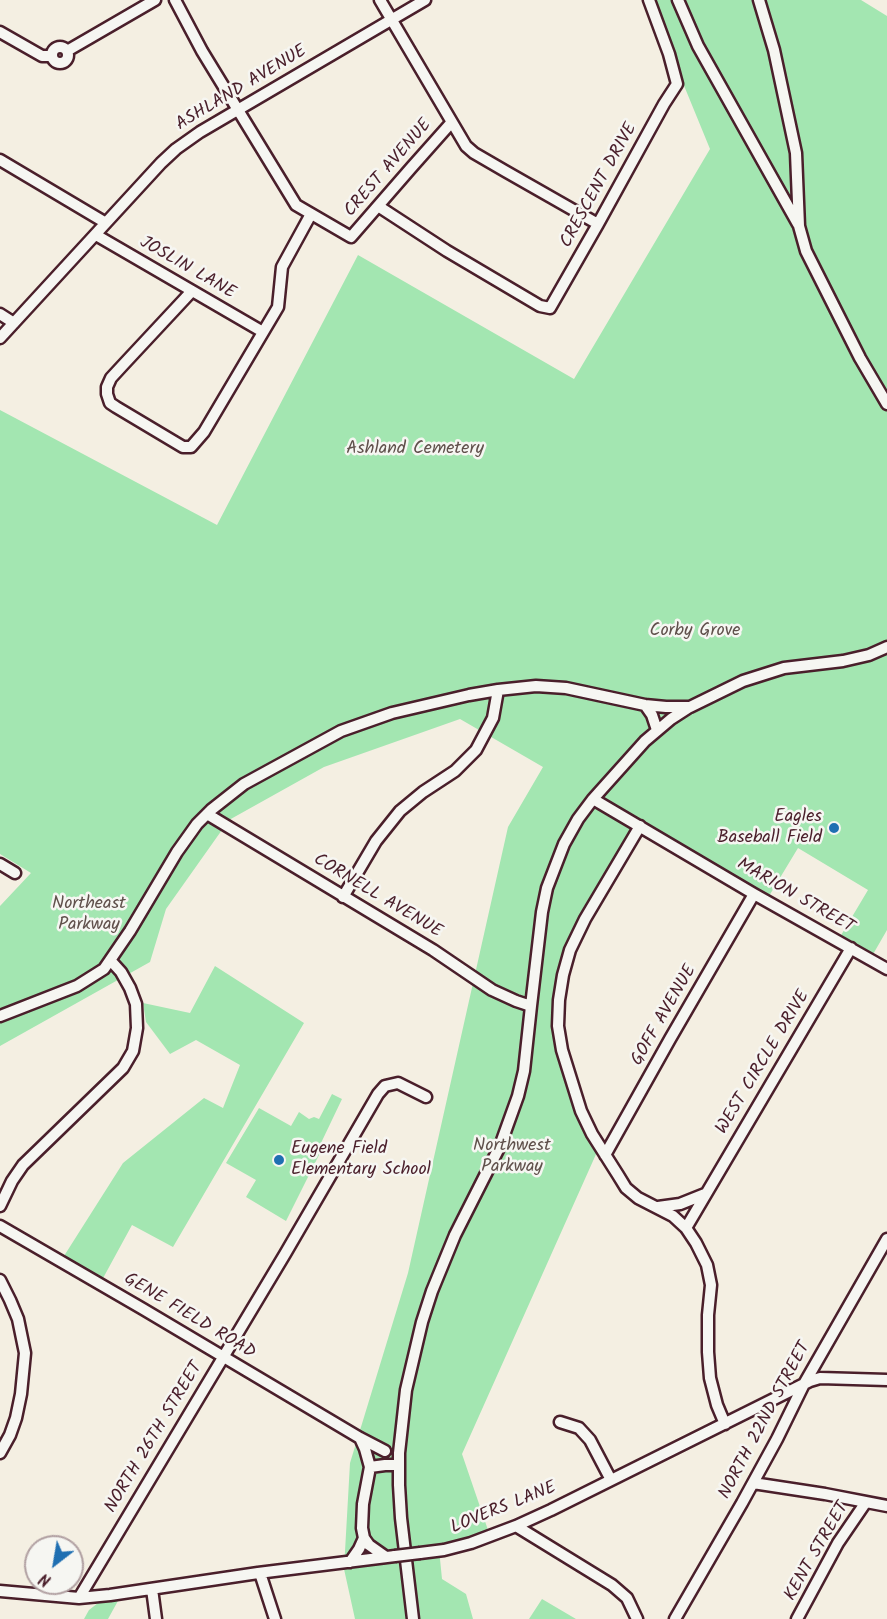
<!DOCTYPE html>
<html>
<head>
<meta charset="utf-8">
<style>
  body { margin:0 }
  #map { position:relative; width:887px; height:1619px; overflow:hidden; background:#f4efe2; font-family:Kalam,sans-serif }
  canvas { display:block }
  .north { position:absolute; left:24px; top:1535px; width:60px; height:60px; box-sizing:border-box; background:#f6f6f2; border:2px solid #b1a0a2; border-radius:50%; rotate:211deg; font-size:16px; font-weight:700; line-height:24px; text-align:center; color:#4a1f2b }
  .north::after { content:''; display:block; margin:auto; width:21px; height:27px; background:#1f6fb2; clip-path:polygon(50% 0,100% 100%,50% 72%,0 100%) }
</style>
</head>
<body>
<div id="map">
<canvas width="887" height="1619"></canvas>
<div class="north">N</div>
</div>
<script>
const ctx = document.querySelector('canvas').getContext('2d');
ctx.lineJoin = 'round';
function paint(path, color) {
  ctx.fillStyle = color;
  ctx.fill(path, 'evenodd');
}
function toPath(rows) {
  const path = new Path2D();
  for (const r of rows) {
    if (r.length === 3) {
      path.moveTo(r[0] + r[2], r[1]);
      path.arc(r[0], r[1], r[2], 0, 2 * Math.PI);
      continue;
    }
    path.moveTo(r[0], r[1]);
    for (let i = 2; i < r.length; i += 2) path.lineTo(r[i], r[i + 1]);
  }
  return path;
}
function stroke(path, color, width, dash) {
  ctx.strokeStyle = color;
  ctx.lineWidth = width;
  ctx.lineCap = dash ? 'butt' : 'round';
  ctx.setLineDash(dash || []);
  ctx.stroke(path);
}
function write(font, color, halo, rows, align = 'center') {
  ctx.font = font + ' Kalam,sans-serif';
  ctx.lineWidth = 5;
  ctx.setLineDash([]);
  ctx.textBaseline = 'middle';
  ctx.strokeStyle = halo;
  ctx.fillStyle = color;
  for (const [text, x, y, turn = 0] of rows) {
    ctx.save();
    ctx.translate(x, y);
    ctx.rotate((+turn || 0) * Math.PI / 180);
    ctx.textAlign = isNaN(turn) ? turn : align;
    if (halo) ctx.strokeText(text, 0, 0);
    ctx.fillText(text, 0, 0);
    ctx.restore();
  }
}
paint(toPath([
  [653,0,861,0,887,16,887,930,872,956,840,937,868,890,798,848,769,896,639,821,574,928,560,961,554,987,552,1013,555,1048,581,1127,597,1152,462,1454,489,1533,439,1549,442,1579,466,1594,473,1619,355,1619,344,1569,350,1463,408,1273,508,827,543,767,460,719,324,767,229,820,166,909,150,962,0,1046,0,906,31,873,0,854,0,410,217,525,358,255,574,379,710,149,678,71],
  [215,966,304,1023,173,1247,132,1225,102,1280,64,1256,123,1163,204,1098,223,1108,240,1065,196,1040,170,1054,146,1022,143,1003,190,1013],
  [332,1094,342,1099,321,1143,324,1145,286,1221,246,1197,256,1180,226,1163,259,1108,291,1126,299,1112,309,1119,314,1117,319,1119],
  [119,1599,108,1619,84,1619,89,1610,98,1603],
  [542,1599,576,1619,529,1619]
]), '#a3e6b1');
const minor = toPath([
  [175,0,202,51,296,205,351,237,411,168,451,123],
  [380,0,466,146,474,153,505,171,598,224],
  [678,0,698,46,798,224],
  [759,0,774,50,796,153,799,226,806,251,860,358,887,404],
  [0,32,42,56,52,56],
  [60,55,8],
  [67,51,155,0],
  [0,160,106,223],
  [378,206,447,251,540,306,550,308,598,224,664,104,677,84,669,54,649,0],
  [96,235,263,332],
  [192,291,123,365,111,378,107,387,107,394,110,403,116,407,183,447,191,447,204,432,278,307,282,267,311,214],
  [0,314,14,323],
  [0,338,161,163,176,149,200,132,425,0],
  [645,705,652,715,657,730],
  [593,799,754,894,887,969],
  [207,814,433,950,492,990,516,1001,531,1006],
  [640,826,585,919,570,950,563,975,559,1000,558,1026,562,1050,581,1111,592,1134,618,1175,626,1188,638,1198,673,1216,686,1228,696,1243,707,1265,711,1285,708,1315,708,1352,710,1378,717,1405,725,1424],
  [0,864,15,873],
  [343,897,376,841,400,811,423,792,455,771,476,750,493,718,498,690],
  [0,1016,77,986,104,969,130,931,177,852,197,824,211,810,244,784,341,731,392,713,469,695,498,690,536,686,566,688,645,705,666,707,690,707,743,681,784,668,843,661,869,655,887,647],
  [605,1155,670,1039,754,894],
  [0,1206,12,1181,23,1165,123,1068,133,1051,137,1028,136,1004,130,988,121,972,111,961],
  [658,1207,680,1204,705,1194],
  [0,1226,143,1309,360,1438,385,1451],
  [686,1228,851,948],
  [0,1280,10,1300,18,1319,25,1353,21,1394,16,1418,10,1435,0,1453],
  [560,1422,579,1428,590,1440,611,1480],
  [360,1438,365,1449,370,1467,363,1504,362,1528,364,1538,369,1545,386,1557],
  [370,1467,385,1465,399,1465],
  [753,1483,825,1494,887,1506],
  [516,1526,612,1585,627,1598,637,1619],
  [420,1553,444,1550,471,1543,516,1526,551,1510,810,1381,820,1378,887,1380],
  [350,1562,359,1549,364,1538],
  [260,1573,275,1619],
  [152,1589,156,1619],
  [0,1591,79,1598,110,1595,258,1573,395,1556],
  [79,1598,285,1254,378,1094,385,1086,398,1083,426,1097],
  [413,1619,401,1518,399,1485,399,1453,406,1390,422,1322,432,1291,455,1235,500,1146,518,1096,524,1071,531,1006,542,912,547,888,564,844,578,819,593,799,645,741,671,719,688,708],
  [675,1619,742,1503,777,1439,804,1384,887,1239],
  [797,1619,838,1543,866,1502]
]);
stroke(minor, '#4a1f2b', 15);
stroke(minor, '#f6f6f2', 10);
const minorBridge = toPath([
  [395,1556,420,1553]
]);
stroke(minorBridge, '#4a1f2b', 15, []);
stroke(minorBridge, '#f6f6f2', 10);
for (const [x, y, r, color] of [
  [834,828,6,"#1f6fb2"],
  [279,1160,6,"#1f6fb2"]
]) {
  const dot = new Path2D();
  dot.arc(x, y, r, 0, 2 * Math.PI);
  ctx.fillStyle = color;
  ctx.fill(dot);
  stroke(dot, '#f6f6f2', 2);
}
write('18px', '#4a1f2b', '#f6f6f2', [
  ["ASHLAND AVENUE",242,89,-31],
  ["CREST AVENUE",389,169,-49],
  ["CRESCENT DRIVE",600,186,-61],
  ["JOSLIN LANE",187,269,30],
  ["CORNELL AVENUE",377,897,31],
  ["MARION STREET",795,897,30],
  ["GOFF AVENUE",665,1016,-60],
  ["WEST CIRCLE DRIVE",764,1063,-59],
  ["GENE FIELD ROAD",189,1317,31],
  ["NORTH 22ND STREET",766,1421,-62],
  ["NORTH 26TH STREET",155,1438,-59],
  ["LOVERS LANE",504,1509,-22],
  ["KENT STREET",818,1552,-60]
]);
write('18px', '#60514c', '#f6f6f2', [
  ["Ashland Cemetery",415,450],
  ["Corby Grove",695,632],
  ["Northeast",89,905],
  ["Parkway",89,926],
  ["Northwest",512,1147],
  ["Parkway",512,1168]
]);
write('18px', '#4a1f2b', '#f6f6f2', [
  ["Eagles",822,818],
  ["Baseball Field",822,839],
  ["Eugene Field",291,1150,"left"],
  ["Elementary School",291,1171,"left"]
], 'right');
</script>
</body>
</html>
